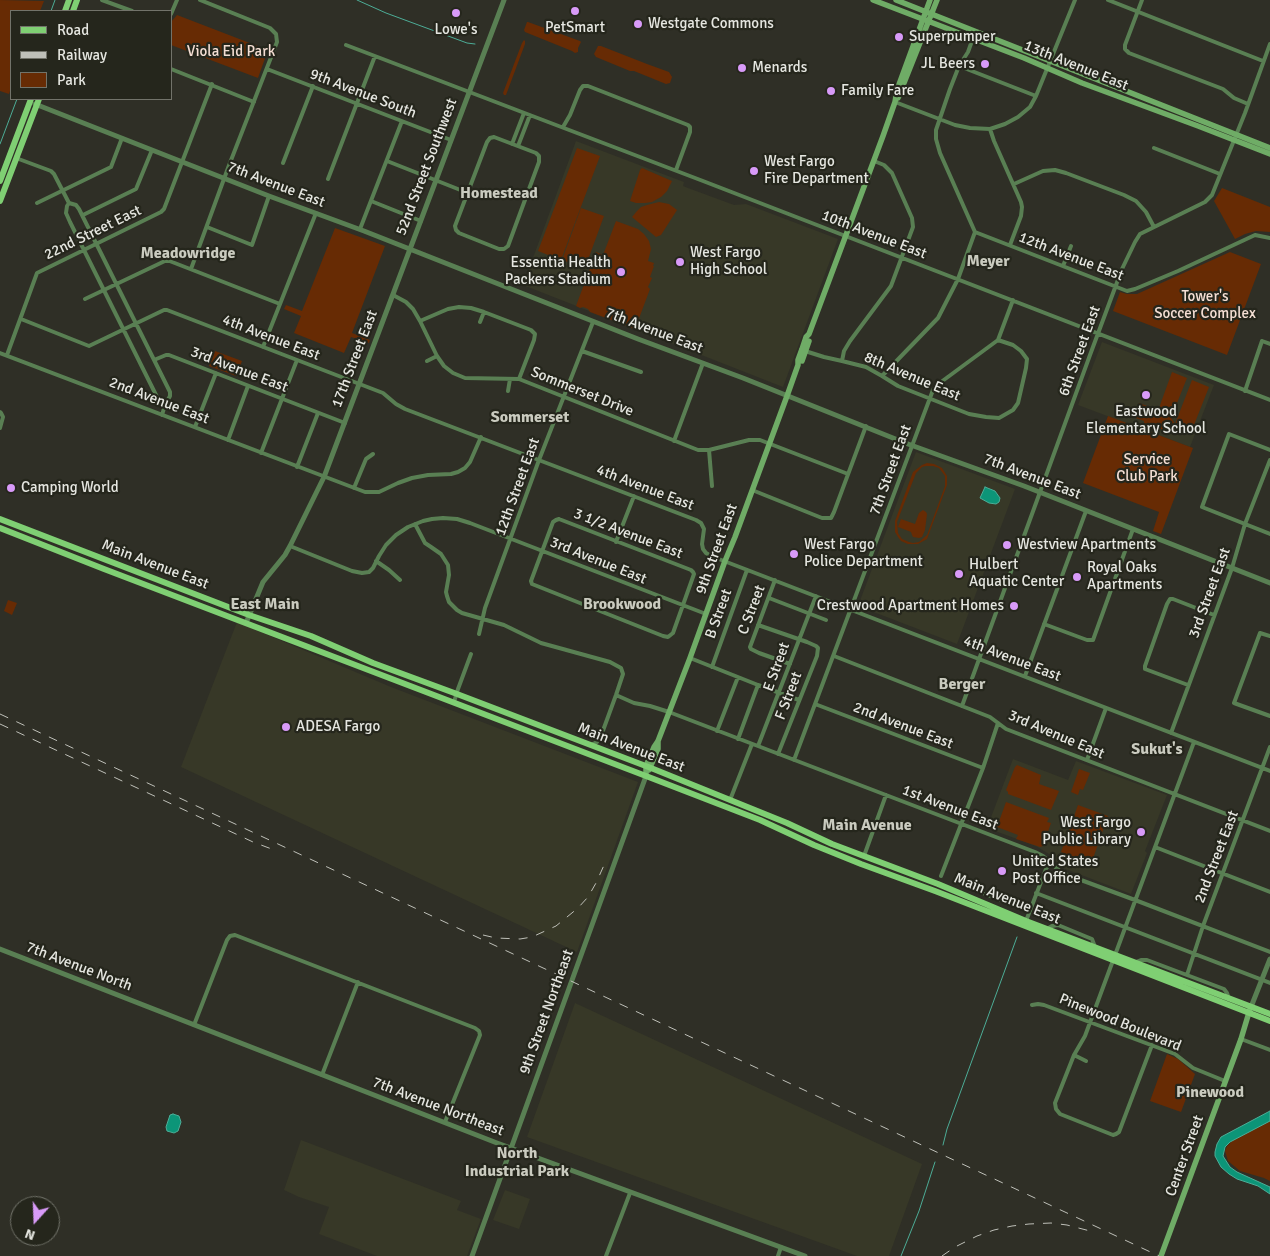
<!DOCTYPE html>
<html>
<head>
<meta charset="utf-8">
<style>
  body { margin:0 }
  #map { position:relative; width:1270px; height:1256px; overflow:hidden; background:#2f2f26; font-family:Signika,sans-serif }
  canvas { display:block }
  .legend { position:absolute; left:10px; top:10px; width:162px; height:90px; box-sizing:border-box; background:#25261c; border:1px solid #72736a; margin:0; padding:6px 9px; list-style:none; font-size:15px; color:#e5e6e0 }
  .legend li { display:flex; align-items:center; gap:10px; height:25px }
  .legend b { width:25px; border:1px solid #72736a }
  .north { position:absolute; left:10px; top:1196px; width:50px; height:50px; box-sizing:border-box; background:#25261c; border:1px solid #72736a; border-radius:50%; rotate:200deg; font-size:14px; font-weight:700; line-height:20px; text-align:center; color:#e5e6e0 }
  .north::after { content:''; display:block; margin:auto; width:18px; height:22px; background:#d89af8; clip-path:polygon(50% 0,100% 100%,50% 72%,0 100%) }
</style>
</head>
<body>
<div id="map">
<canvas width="1270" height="1256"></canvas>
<ul class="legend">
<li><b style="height:6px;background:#7fcf73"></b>Road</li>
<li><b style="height:6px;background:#bfc0b9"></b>Railway</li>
<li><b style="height:14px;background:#672b04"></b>Park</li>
</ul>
<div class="north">N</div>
</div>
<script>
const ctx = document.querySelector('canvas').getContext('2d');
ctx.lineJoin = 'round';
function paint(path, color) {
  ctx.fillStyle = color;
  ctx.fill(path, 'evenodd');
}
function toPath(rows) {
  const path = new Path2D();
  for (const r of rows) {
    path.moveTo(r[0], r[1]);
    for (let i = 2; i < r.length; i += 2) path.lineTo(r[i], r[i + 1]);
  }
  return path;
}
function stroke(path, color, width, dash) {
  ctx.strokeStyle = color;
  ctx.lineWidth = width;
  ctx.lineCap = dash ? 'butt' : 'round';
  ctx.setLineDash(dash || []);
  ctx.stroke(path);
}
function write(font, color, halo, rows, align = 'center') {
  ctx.font = font + ' Signika,sans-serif';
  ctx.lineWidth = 4.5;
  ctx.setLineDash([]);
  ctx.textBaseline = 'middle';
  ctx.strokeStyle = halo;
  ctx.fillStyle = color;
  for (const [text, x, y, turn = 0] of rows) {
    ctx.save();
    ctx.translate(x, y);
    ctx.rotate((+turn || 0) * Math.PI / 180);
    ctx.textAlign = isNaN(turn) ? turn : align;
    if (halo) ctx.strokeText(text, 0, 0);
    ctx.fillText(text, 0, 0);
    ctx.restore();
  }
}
paint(toPath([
  [576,141,684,182,683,186,688,188,734,205,746,204,838,239,783,387,523,285],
  [1102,342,1214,385,1190,447,1078,405],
  [916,452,1015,489,957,644,858,606],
  [237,622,391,687,638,782,577,952,181,767],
  [1013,759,1068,780,1076,761,1167,795,1145,851,1147,853,1131,894,1063,868,1049,854,1036,846,987,828],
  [575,1003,922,1164,889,1256,857,1256,527,1137],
  [301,1140,461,1201,457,1210,481,1219,467,1256,377,1256,319,1234,329,1207,299,1197,284,1190],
  [505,1190,530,1199,519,1229,493,1220]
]), '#373827');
paint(toPath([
  [0,0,44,1,40,11,11,11,11,88,9,94,0,91],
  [177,15,268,50,258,78,171,45,171,22],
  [527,22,528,22,580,41,581,42,578,48,578,52,575,53,572,51,525,32,524,30],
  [524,40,525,41,525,44,506,95,504,95,503,93,522,43],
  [598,46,601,46,647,64,669,72,672,77,670,83,666,84,634,71,630,71,596,57,594,54],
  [577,148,600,156,561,260,538,251],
  [642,168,672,181,667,191,661,197,652,202,645,203,636,203,630,201,640,170],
  [1222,188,1270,207,1270,232,1256,231,1245,234,1235,239,1214,201],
  [659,202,669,204,677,210,661,235,656,237,632,217,637,211,641,207,647,205],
  [581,208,604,216,585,268,562,260],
  [616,221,638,229,644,234,649,241,651,249,648,261,654,263,653,266,654,266,650,277,652,278,648,287,650,289,635,329,590,312,588,309,583,307,580,308,576,306,596,252,603,255],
  [335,228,385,246,352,333,370,340,369,343,351,337,344,353,294,333,301,316,284,309,286,305,302,311],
  [1230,252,1261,264,1227,355,1113,311,1120,292,1127,294,1137,294],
  [215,351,242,361,236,376,209,366],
  [1172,372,1187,378,1173,413,1159,408],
  [1192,380,1209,387,1192,430,1180,426,1177,435,1147,424,1144,423,1144,421,1133,417,1139,403,1150,407,1150,408,1153,407,1169,414,1175,424],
  [1108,416,1193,448,1161,534,1153,531,1159,512,1083,483],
  [927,463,934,464,942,468,947,476,947,485,927,539,918,544,908,544,901,541,898,537,895,532,895,521,913,472,922,465],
  [926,466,933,466,939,468,945,476,945,486,927,535,919,542,913,543,909,542,902,539,898,533,897,522,916,473,922,467],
  [923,510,926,512,927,514,925,530,922,537,919,538,913,537,912,535,911,532,898,527,901,519,915,524,919,513],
  [8,600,17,603,12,615,4,611],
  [1017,765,1041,775,1039,784,1059,791,1051,810,1008,794,1008,792,1006,790,1015,767],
  [1079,769,1090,773,1083,790,1080,789,1078,795,1071,792],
  [1006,802,1049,818,1047,822,1051,823,1043,846,1040,847,1016,839,1018,835,997,827],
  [1078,805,1108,816,1091,864,1061,852],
  [1167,1054,1178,1059,1195,1074,1181,1112,1150,1101],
  [1270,1119,1270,1181,1264,1178,1240,1171,1228,1161,1225,1151,1227,1146,1234,1139]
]), '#672b04');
const water = toPath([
  [985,487,995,491,1000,498,999,502,996,504,989,503,980,498,985,487],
  [1270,1111,1270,1121,1230,1142,1225,1147,1223,1156,1230,1167,1237,1172,1270,1187,1270,1194,1258,1186,1237,1179,1229,1174,1221,1167,1215,1156,1215,1152,1217,1144,1221,1137,1270,1111],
  [173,1114,179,1116,181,1122,178,1131,174,1133,167,1131,166,1127,170,1115,173,1114]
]);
paint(water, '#0c9578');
stroke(water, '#4dad97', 1);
stroke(toPath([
  [357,0,386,13,467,43,475,44],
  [51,11,55,0],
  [0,144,17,99],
  [943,1145,947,1129,1017,937],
  [901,1256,919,1211,935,1162]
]), '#4dad97', 1);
stroke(toPath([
  [102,0,132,11],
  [1108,0,1263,61],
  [1142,0,1125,45,1125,49,1129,53,1223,89,1234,98,1248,104],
  [171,14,177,0],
  [973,38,968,52,959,66,950,89,936,130,936,139,940,153,975,232,1127,291,1135,289,1178,271,1255,235,1270,238],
  [346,45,703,181,1270,400],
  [959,66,1036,96],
  [171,69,254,102],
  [267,69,451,140],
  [895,102,955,125,970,128,990,129,1005,124,1018,117,1030,107,1036,96,1075,0],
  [563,127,570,115,580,90,583,86,588,86,688,125,690,127,690,132,676,170],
  [990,129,994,141,1021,202,1022,207,1021,216,1010,245],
  [494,137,536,153,539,156,539,162,508,246,504,249,499,249,459,233,456,230,455,226,487,142,490,138,494,137],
  [512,144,524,113],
  [518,146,530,115],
  [1154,148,1220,174],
  [16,158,51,171,54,174,69,203,76,205,79,209,170,392,170,396,165,405,162,415],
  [387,161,468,193],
  [283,163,313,86],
  [328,179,375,56],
  [1014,184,1043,171,1055,170,1066,173,1124,195,1136,201,1146,212,1154,227],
  [371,201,421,221],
  [37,203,111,167,122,138],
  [69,203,67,206,66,213,70,222,159,401,165,405],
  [83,215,136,189,152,150],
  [207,227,252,245,269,196],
  [360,229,402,121],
  [1063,266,1071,246],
  [191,269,228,168,277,42,276,34,270,28,200,0],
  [393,295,406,302,413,309,420,321,437,356,444,366,453,373,465,378,519,379,698,450,709,450,749,440,760,440,848,474],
  [85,299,167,260,280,304],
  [21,319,89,346,164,310,167,310,383,393,396,404,405,409,696,520,701,523,704,529,702,544,703,549,706,553,711,556,1270,771],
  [420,321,448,309,459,307,471,308,484,312,531,330,535,334,534,340,519,379],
  [480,322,484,312],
  [263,347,316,213],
  [582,351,641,372],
  [805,351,824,357,842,361,866,367,882,376,898,386,969,414,986,417,999,418,1013,410,1018,403,1026,368,1027,359,1021,351,1013,345,998,340],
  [0,353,365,492,379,492,398,483,412,478,428,475,451,474,458,472,465,468,470,462,481,437],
  [7,355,37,273,161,212,164,209,212,84],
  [154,360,166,355,169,355,345,423],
  [427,361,437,356],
  [842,361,844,351,850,341,891,286,913,227,912,218,892,173,884,165,874,161],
  [882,376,938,318,958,279,975,232],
  [508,391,510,379],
  [1245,391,1262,341,1270,344],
  [0,412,1,413,3,417,0,428],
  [195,427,216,373],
  [228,440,248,386],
  [674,441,703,363],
  [709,450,712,486],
  [1270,450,1229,434,1202,507,1270,534],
  [261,453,297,360],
  [297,467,318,413],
  [354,488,366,459,373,454],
  [752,490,822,518,831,518,834,512,866,426],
  [559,519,691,570,693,572,694,574,673,633,668,637,663,636,532,584,531,581,553,522,556,520,559,519],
  [415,524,425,543,431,547,441,554,448,565,449,575,446,592,447,596,449,602,457,610,462,613,504,625,541,643,610,662,621,668,623,674,616,695,601,736,597,742,591,745],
  [616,542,634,496],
  [290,546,352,571,362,573,369,572,373,568,379,556,386,545,396,535,408,527,423,521,432,519,443,518,457,519,470,523,706,614],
  [376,561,389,570,400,580],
  [775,580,750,647,751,649,759,653,790,664],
  [769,598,826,620],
  [1044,624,1087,640,1093,640,1133,529],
  [758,625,807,642,816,646,818,648,817,656,778,754],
  [479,634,485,608,539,460,593,322],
  [1270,636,1260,633,1234,703,1270,716],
  [834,656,990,717,1006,729,1270,831],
  [690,658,758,685,799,700],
  [712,667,747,570],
  [1025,676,1086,511],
  [1188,685,1145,669,1145,666,1167,604,1170,599,1173,599,1214,615],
  [616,695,634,703,650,706,669,712,1035,852,1043,856,1062,873,1135,900,1270,952],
  [454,702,458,689,471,654],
  [815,704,983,768],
  [962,706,1090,355,1122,269,1135,242,1140,234,1205,202,1212,195,1245,113,1270,44],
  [717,731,738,677],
  [1171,733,1232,568,1245,524,1270,460],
  [738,739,758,685],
  [758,746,816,596],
  [794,760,933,390,937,385,998,340,1013,300],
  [1087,760,1106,708],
  [730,800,752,744],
  [1155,847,1270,892],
  [864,856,886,795],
  [941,876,983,768,998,723],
  [1036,893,1270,983],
  [985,894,1030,910],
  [1026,921,1046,869,1050,863],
  [1047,929,1052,926,1058,925,1087,937,1092,939,1095,947],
  [1136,962,1141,960,1147,960,1224,989,1227,993,1229,999],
  [1187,975,1203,926,1270,747],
  [1032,1005,1038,1004,1044,1005,1175,1054,1193,1068,1225,1081],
  [194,1025,227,940,230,936,235,935,475,1028,479,1031,480,1035,445,1122],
  [1241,1039,1270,1050],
  [1152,1045,1119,1132,1116,1134,1113,1135,1060,1114,1056,1109,1055,1103,1074,1055,1085,1036,1194,742],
  [1074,1055,1086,1061],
  [322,1075,358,982],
  [606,1256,630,1193],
  [778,1256,781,1247]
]), '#597f53', 4);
stroke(toPath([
  [35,104,269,196,364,231,638,339,743,378,908,444,1024,486,1270,583],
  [246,623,263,582,285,555,290,546,324,477,504,0],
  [0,949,497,1143,805,1256],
  [1251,1007,1270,959],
  [472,1256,646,776]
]), '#597f53', 5);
stroke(toPath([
  [873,0,1024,58,1082,83,1198,126,1270,154],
  [896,0,1270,148],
  [898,98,937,0],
  [802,361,809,341],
  [649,770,658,749,658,741],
  [646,776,646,766,654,747,658,741,690,658,725,561,735,537,787,396,798,365,798,360,802,349,806,337,809,334,883,136,895,102,897,90,930,0],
  [1161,1256,1241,1039,1250,1009]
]), '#6fac66', 5.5);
stroke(toPath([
  [65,11,69,0],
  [73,11,77,0],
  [0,181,31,99],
  [0,201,39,99],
  [0,519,249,615,311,636,373,663,457,694,651,768,787,823,832,844,938,884,1026,921,1270,1014],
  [0,528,104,569,646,776,760,820,814,845,861,864,935,891,1270,1021]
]), '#7fcf73', 6);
stroke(toPath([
  [0,714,1159,1256],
  [0,724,253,842,277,851],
  [483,935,496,938,520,939,532,937,556,926,578,908,588,897,596,883,605,863],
  [942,1256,955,1247,977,1236,994,1230,1012,1226,1029,1224,1051,1223,1067,1225,1094,1232]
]), '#bfc0b9', 1, [9, 9]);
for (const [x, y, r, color] of [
  [575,11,5,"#d89af8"],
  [456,13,5,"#d89af8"],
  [638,24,5,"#d89af8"],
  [899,37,5,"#d89af8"],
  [985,64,5,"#d89af8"],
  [742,68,5,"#d89af8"],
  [831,91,5,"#d89af8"],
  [754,171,5,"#d89af8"],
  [680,262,5,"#d89af8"],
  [621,272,5,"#d89af8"],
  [1146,395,5,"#d89af8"],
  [11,488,5,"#d89af8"],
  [1007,545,5,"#d89af8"],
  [794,554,5,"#d89af8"],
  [959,574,5,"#d89af8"],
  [1077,577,5,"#d89af8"],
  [1014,606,5,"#d89af8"],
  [286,727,5,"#d89af8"],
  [1141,832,5,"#d89af8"],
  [1002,871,5,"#d89af8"]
]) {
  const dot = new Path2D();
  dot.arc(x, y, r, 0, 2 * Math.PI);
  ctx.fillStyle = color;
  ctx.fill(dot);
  stroke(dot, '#25261c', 2);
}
write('15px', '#e5e6e0', '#25261c', [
  ["Westgate Commons",648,24],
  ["PetSmart",575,28,"center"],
  ["Lowe's",456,30,"center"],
  ["Superpumper",909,37],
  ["JL Beers",975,64,"right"],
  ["Menards",752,68],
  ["Family Fare",841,91],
  ["West Fargo",764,162],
  ["Fire Department",764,179],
  ["West Fargo",690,253],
  ["High School",690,270],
  ["Essentia Health",611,263,"right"],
  ["Packers Stadium",611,280,"right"],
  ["Eastwood",1146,412,"center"],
  ["Elementary School",1146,429,"center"],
  ["Camping World",21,488],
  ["West Fargo",804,545],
  ["Police Department",804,562],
  ["Westview Apartments",1017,545],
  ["Hulbert",969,565],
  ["Aquatic Center",969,582],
  ["Royal Oaks",1087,568],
  ["Apartments",1087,585],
  ["Crestwood Apartment Homes",1004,606,"right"],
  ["ADESA Fargo",296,727],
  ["West Fargo",1131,823,"right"],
  ["Public Library",1131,840,"right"],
  ["United States",1012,862],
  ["Post Office",1012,879]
], 'left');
write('15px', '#f4ded3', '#25261c', [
  ["Viola Eid Park",231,52],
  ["Tower's",1205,297],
  ["Soccer Complex",1205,314],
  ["Service",1147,460],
  ["Club Park",1147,477]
]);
write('15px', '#e5e6e0', '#25261c', [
  ["13th Avenue East",1076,66,22],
  ["9th Avenue South",363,94,21],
  ["52nd Street Southwest",427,167,-69],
  ["7th Avenue East",276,185,21],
  ["22nd Street East",93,233,-26],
  ["10th Avenue East",874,235,21],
  ["12th Avenue East",1071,257,21],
  ["7th Avenue East",654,331,21],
  ["4th Avenue East",271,338,21],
  ["6th Street East",1080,351,-70],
  ["17th Street East",355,359,-69],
  ["3rd Avenue East",239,370,21],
  ["8th Avenue East",912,377,23],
  ["Sommerset Drive",582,392,22],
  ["2nd Avenue East",159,401,21],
  ["7th Street East",891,470,-70],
  ["7th Avenue East",1032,477,21],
  ["12th Street East",518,487,-70],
  ["4th Avenue East",645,488,21],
  ["3 1/2 Avenue East",628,534,21],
  ["9th Street East",717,549,-70],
  ["3rd Avenue East",598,561,22],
  ["Main Avenue East",155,565,21],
  ["3rd Street East",1210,593,-70],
  ["C Street",752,610,-69],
  ["B Street",719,614,-70],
  ["4th Avenue East",1012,659,21],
  ["E Street",777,667,-70],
  ["F Street",789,696,-69],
  ["2nd Avenue East",903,726,21],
  ["3rd Avenue East",1056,735,23],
  ["Main Avenue East",631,748,21],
  ["1st Avenue East",950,808,21],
  ["2nd Street East",1217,857,-69],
  ["Main Avenue East",1007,899,22],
  ["7th Avenue North",79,967,21],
  ["9th Street Northeast",547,1012,-70],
  ["Pinewood Boulevard",1120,1023,22],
  ["7th Avenue Northeast",438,1107,21],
  ["Center Street",1185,1156,-70]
]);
write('bold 16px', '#cacbbf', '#25261c', [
  ["Homestead",499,194],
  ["Meadowridge",188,254],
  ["Meyer",988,262],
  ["Sommerset",530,418],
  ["East Main",265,605],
  ["Brookwood",622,605],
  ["Berger",962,685],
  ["Sukut's",1157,750],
  ["Main Avenue",867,826],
  ["Pinewood",1210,1093],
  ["North",517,1154],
  ["Industrial Park",517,1172]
]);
</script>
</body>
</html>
